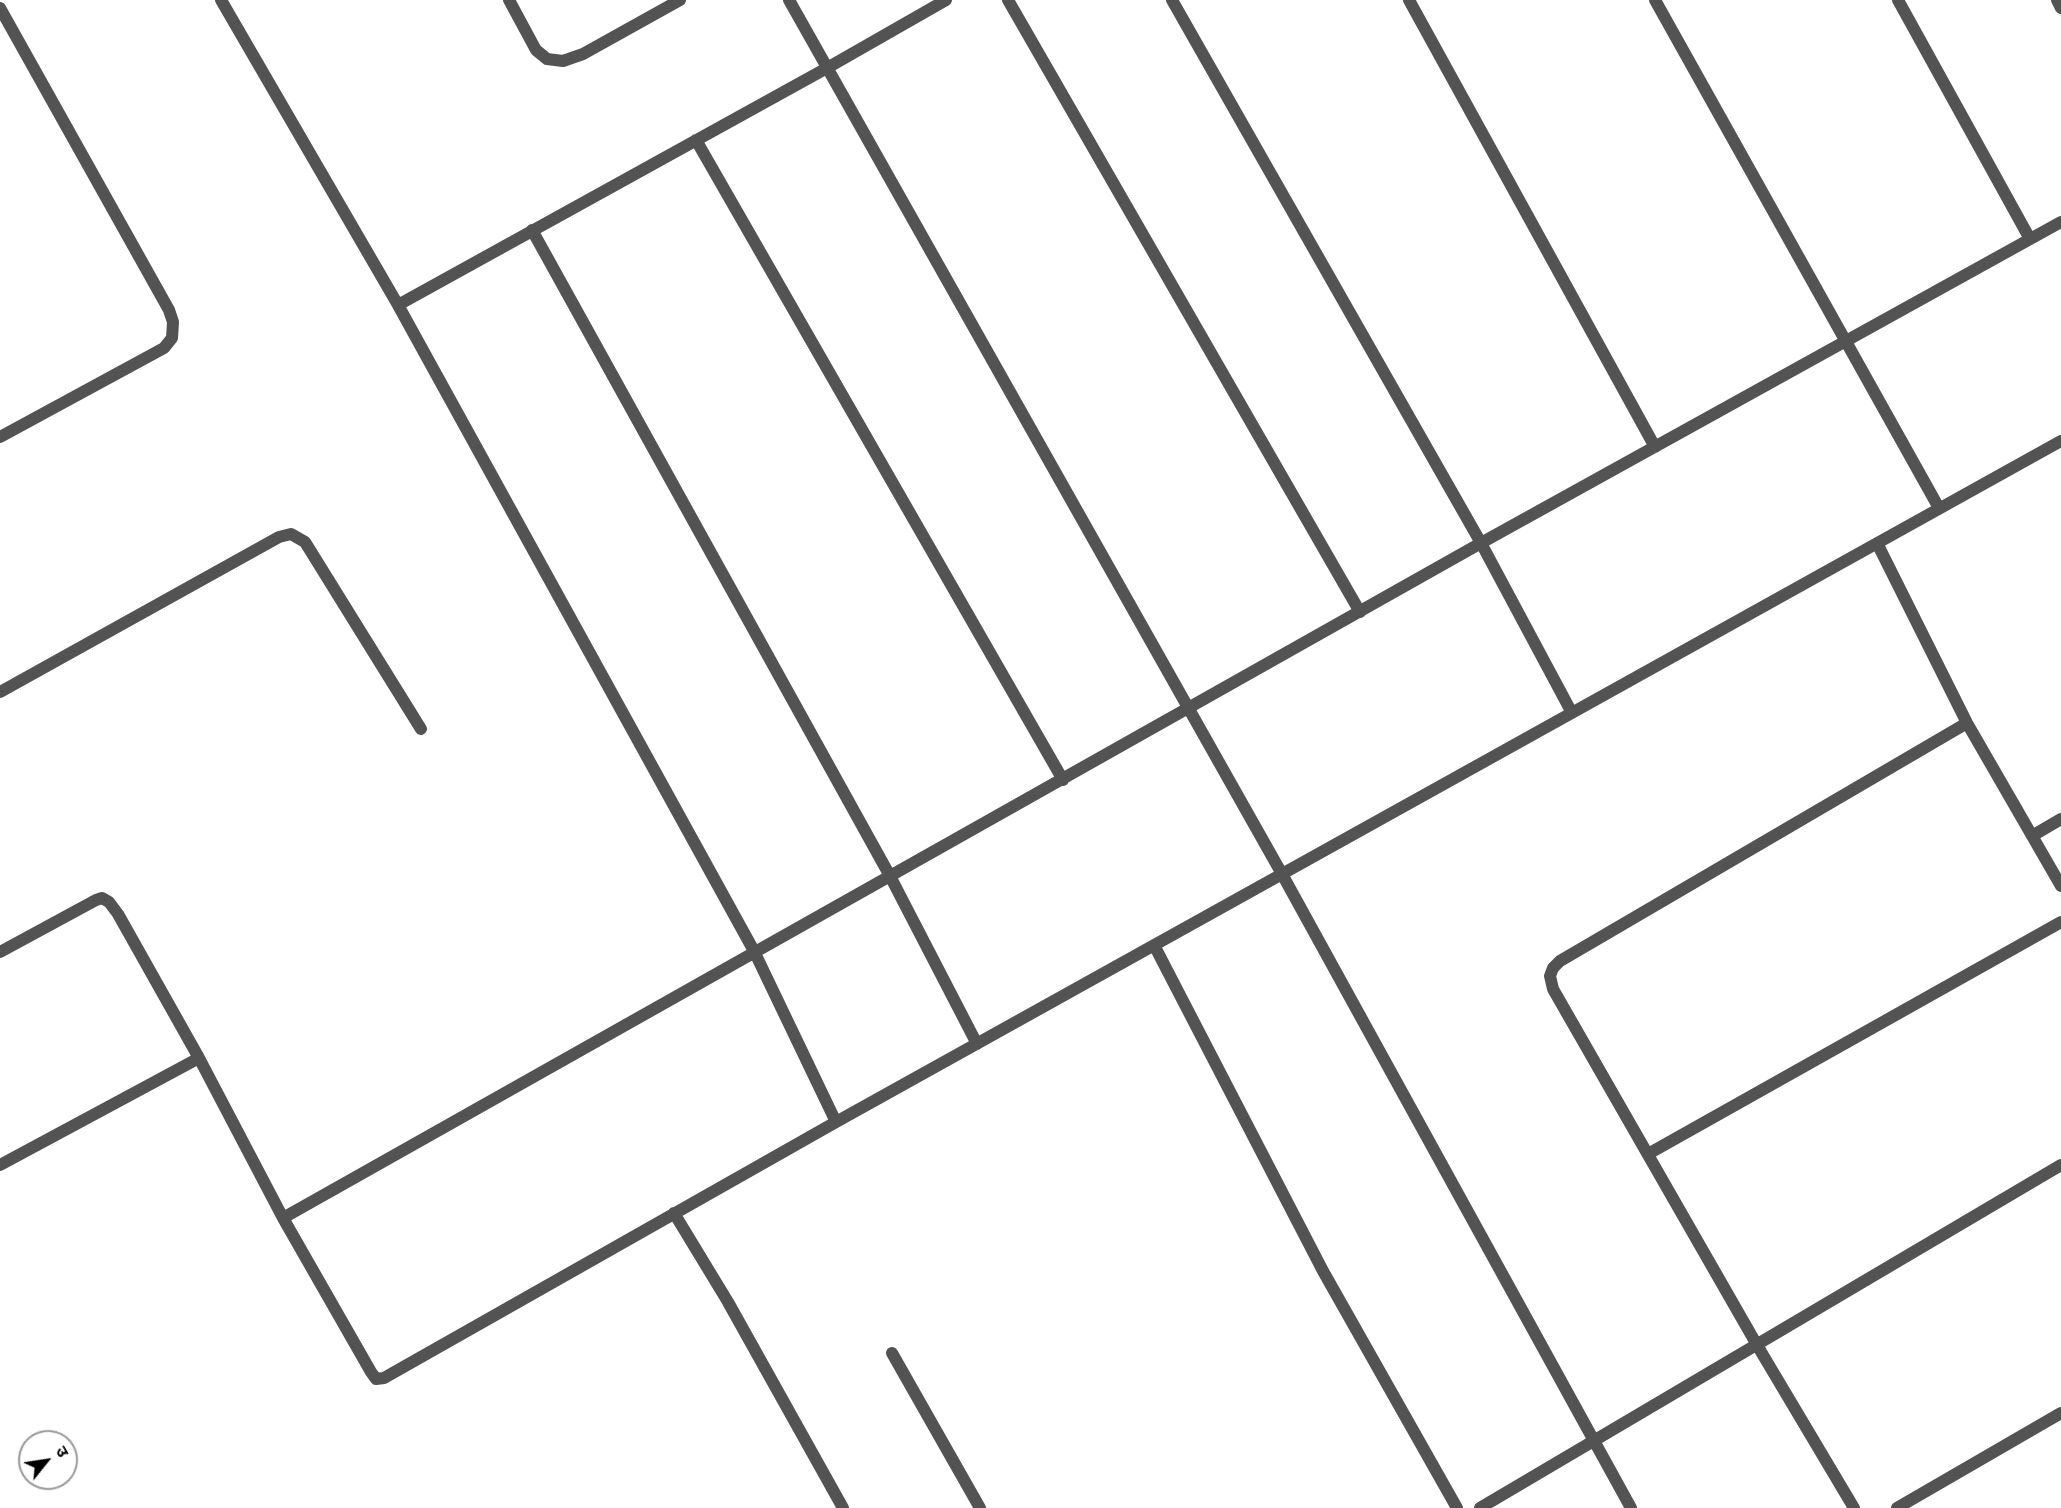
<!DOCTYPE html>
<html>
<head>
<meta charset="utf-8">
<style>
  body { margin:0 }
  #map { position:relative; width:2061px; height:1508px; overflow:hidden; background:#fff; font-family:Roboto,"Noto Sans Devanagari",sans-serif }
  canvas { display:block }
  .north { position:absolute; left:18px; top:1430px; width:60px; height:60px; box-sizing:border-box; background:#fff; border:2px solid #999; border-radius:50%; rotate:60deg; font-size:16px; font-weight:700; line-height:24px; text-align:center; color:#000 }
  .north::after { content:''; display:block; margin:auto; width:21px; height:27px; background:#000; clip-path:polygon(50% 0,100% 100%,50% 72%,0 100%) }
</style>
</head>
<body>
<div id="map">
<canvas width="2061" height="1508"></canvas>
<div class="north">उ</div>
</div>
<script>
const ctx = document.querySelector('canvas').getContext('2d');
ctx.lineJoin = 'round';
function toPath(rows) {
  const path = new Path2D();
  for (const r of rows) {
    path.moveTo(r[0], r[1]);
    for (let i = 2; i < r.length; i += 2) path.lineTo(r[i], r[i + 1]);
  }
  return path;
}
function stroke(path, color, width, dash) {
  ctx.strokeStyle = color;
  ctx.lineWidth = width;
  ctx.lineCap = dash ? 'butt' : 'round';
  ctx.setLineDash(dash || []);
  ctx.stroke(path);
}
stroke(toPath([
  [892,1353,980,1508]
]), '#535353', 12);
stroke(toPath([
  [221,0,398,305,754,951,836,1122],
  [509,0,536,50,547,59,563,61,583,54,680,0],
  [789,0,1282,874,1631,1508],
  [1008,0,1360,612],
  [1172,0,1481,543,1572,713],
  [1409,0,1655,447],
  [1655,0,1939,508],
  [1898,0,2030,239],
  [2057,0,2061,8],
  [0,8,169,310,173,322,172,338,164,348,0,437],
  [696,140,1063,780],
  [532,230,890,876,977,1044],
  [398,305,827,68,946,0],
  [1877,543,1967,723,2061,886],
  [0,692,279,537,291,534,305,542,421,729],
  [2032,836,2061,819],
  [1154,945,1323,1271,1457,1508],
  [0,952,96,900,102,898,109,902,118,914,199,1058,283,1218,371,1372,376,1379,384,1378,836,1122,2061,441],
  [1648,1154,2061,922],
  [0,1165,199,1058],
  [674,1213,728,1302,843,1508],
  [283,1218,1481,543,2061,222],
  [1480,1508,2061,1165],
  [1854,1508,1757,1345,1553,989,1550,976,1553,968,1560,961,1967,723],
  [1897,1508,2061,1413]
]), '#535353', 12);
</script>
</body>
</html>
